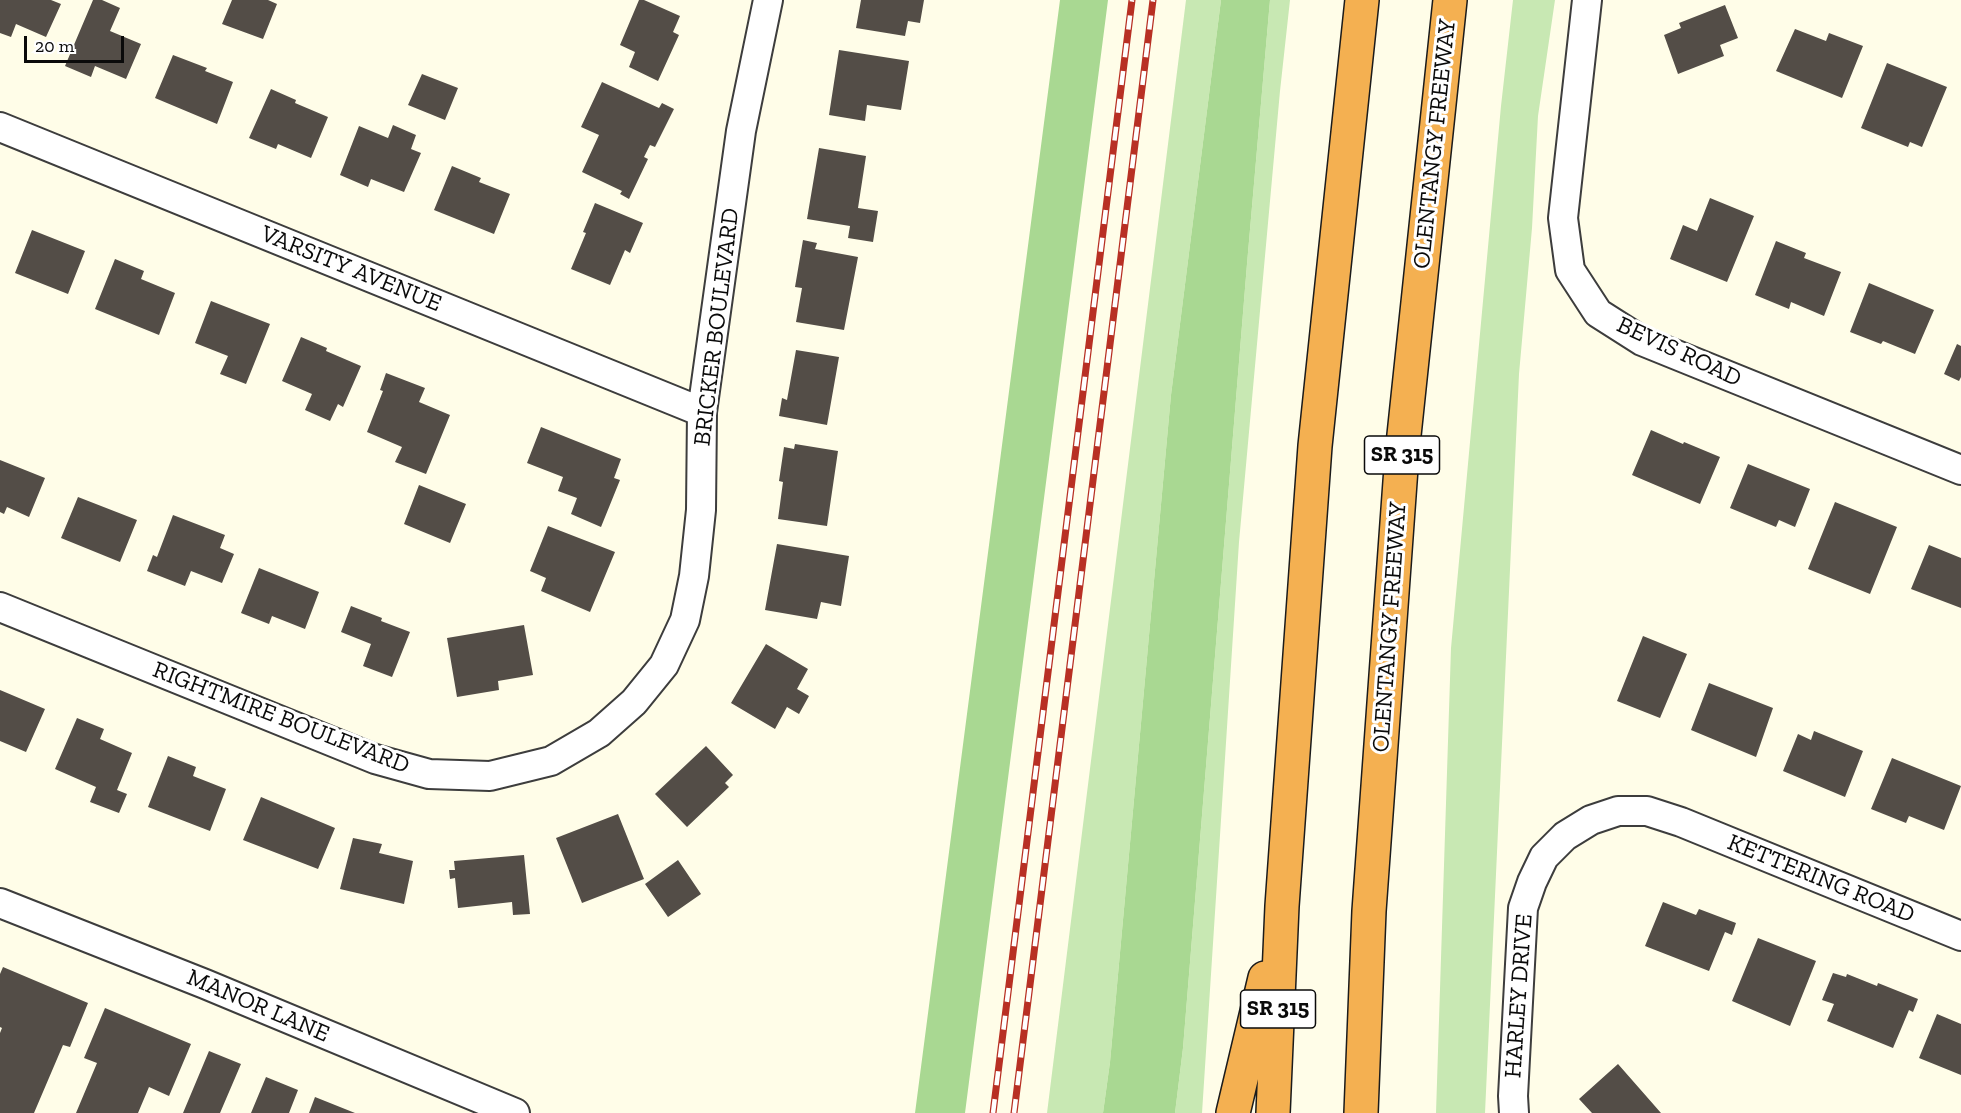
<!DOCTYPE html>
<html>
<head>
<meta charset="utf-8">
<style>
  body { margin:0 }
  #map { position:relative; width:1961px; height:1113px; overflow:hidden; background:#fffde8; font-family:"Zilla Slab",serif }
  canvas { display:block }
  .scale { position:absolute; left:24px; top:36px; width:100px; height:27px; box-sizing:border-box; border:3px solid #0a0a0a; border-top:0; padding-left:8px; font-size:18px; line-height:21px; white-space:nowrap; color:#0a0a0a; -webkit-text-stroke:4px #fff; paint-order:stroke }
</style>
</head>
<body>
<div id="map">
<canvas width="1961" height="1113"></canvas>
<div class="scale">20 m</div>
</div>
<script>
const ctx = document.querySelector('canvas').getContext('2d');
ctx.lineJoin = 'round';
function paint(path, color) {
  ctx.fillStyle = color;
  ctx.fill(path, 'evenodd');
}
function toPath(rows) {
  const path = new Path2D();
  for (const r of rows) {
    path.moveTo(r[0], r[1]);
    for (let i = 2; i < r.length; i += 2) path.lineTo(r[i], r[i + 1]);
  }
  return path;
}
function stroke(path, color, width, dash) {
  ctx.strokeStyle = color;
  ctx.lineWidth = width;
  ctx.lineCap = dash ? 'butt' : 'round';
  ctx.setLineDash(dash || []);
  ctx.stroke(path);
}
function write(font, color, halo, rows, align = 'center') {
  ctx.font = font + ' "Zilla Slab",serif';
  ctx.lineWidth = 6;
  ctx.setLineDash([]);
  ctx.textBaseline = 'middle';
  ctx.strokeStyle = halo;
  ctx.fillStyle = color;
  for (const [text, x, y, turn = 0] of rows) {
    ctx.save();
    ctx.translate(x, y);
    ctx.rotate((+turn || 0) * Math.PI / 180);
    ctx.textAlign = isNaN(turn) ? turn : align;
    if (halo) ctx.strokeText(text, 0, 0);
    ctx.fillText(text, 0, 0);
    ctx.restore();
  }
}
paint(toPath([
  [1186,0,1221,0,1171,395,1110,1062,1103,1113,1047,1113],
  [1270,0,1290,0,1280,91,1239,542,1202,1113,1175,1113,1183,1048,1247,264],
  [1513,0,1555,0,1538,116,1532,228,1519,374,1485,1113,1436,1113,1451,648,1501,106]
]), '#c8e8b3');
paint(toPath([
  [1060,0,1108,0,965,1113,915,1113],
  [1221,0,1270,0,1247,264,1183,1048,1175,1113,1103,1113,1110,1062,1171,395]
]), '#a9d892');
paint(toPath([
  [0,0,51,0,61,4,46,37,16,24,11,37,0,33],
  [93,0,102,0,120,8,110,31,141,44,126,79,95,66,91,77,65,66],
  [232,0,268,0,277,4,263,39,222,24],
  [639,0,644,0,680,16,673,32,679,35,658,81,629,67,635,52,620,45],
  [861,0,924,0,920,23,908,21,905,36,856,28],
  [1725,5,1738,38,1720,45,1724,56,1678,74,1664,35,1681,28,1679,23],
  [1795,29,1826,41,1829,33,1863,46,1842,98,1776,71],
  [839,50,909,61,901,110,867,105,865,121,829,115],
  [173,55,207,68,205,71,233,82,217,124,155,98],
  [1887,63,1947,87,1922,147,1910,142,1908,147,1861,128],
  [422,74,458,88,445,120,408,105],
  [602,82,659,108,662,103,674,109,655,147,650,145,644,157,648,159,629,199,620,194,622,191,582,172,599,135,581,127],
  [271,89,296,100,295,103,328,117,311,158,278,144,276,149,249,138],
  [393,125,416,135,411,149,421,153,404,192,371,179,368,187,340,175,359,126,388,138],
  [819,148,866,156,858,208,878,211,873,242,848,238,850,226,807,219],
  [452,166,481,178,479,182,510,194,494,234,434,210],
  [1710,198,1754,216,1727,282,1670,259,1683,225,1697,231],
  [595,203,643,223,630,253,625,250,610,285,571,269,586,233,583,232],
  [32,230,85,251,68,294,15,273],
  [803,240,817,243,815,249,858,257,844,330,796,322,802,288,795,287],
  [1776,241,1806,253,1804,258,1841,272,1824,316,1791,302,1789,309,1755,295],
  [115,259,144,271,141,279,175,293,159,335,95,309],
  [1869,283,1934,310,1915,354,1883,341,1881,344,1850,332],
  [211,301,270,324,246,384,220,374,228,356,195,343],
  [301,337,327,348,326,351,361,366,343,407,338,404,330,421,305,410,312,394,282,381],
  [1957,344,1961,346,1961,377,1959,381,1944,374],
  [796,350,839,357,827,425,779,416,782,398,787,400],
  [386,373,425,388,419,402,450,415,426,474,395,462,402,447,367,432,383,391,380,390],
  [541,427,621,459,614,478,620,480,601,527,571,514,577,498,558,491,563,477,527,463],
  [1651,430,1683,444,1684,442,1720,457,1700,504,1632,475],
  [795,444,838,451,827,526,778,519,783,482,779,481,784,447,794,449],
  [0,460,45,478,29,517,7,507,4,514,0,512],
  [1748,464,1810,489,1795,527,1779,520,1776,527,1730,508],
  [419,485,466,504,450,543,404,524],
  [78,497,137,520,120,562,61,538],
  [1835,502,1897,527,1870,594,1808,569],
  [173,515,225,535,220,548,234,554,222,583,191,571,185,586,147,571,153,555,157,557],
  [548,526,615,552,590,612,541,591,546,578,530,571],
  [777,544,849,556,841,606,821,602,817,619,765,610],
  [1929,545,1961,558,1961,608,1911,589],
  [259,568,319,592,305,629,272,616,269,624,241,613],
  [351,606,382,618,381,621,410,632,392,677,363,666,371,644,341,632],
  [524,625,533,675,498,681,499,690,457,697,447,638],
  [1643,636,1687,654,1660,718,1617,701],
  [766,644,808,669,797,689,809,696,799,714,787,707,775,729,731,703],
  [1709,683,1773,708,1756,757,1691,730],
  [0,690,45,709,26,752,0,741],
  [77,718,104,729,100,739,132,753,117,790,127,794,119,813,90,802,96,787,55,769],
  [1814,731,1863,751,1845,797,1783,771,1798,734,1811,740],
  [706,746,733,775,725,783,729,787,687,827,655,794],
  [168,756,196,767,193,776,226,789,210,831,148,807],
  [1892,758,1961,786,1944,830,1909,816,1906,823,1871,809],
  [261,797,335,828,318,869,243,840],
  [618,814,644,879,582,903,556,838],
  [353,838,382,844,379,853,413,861,404,904,340,889],
  [524,855,530,914,513,915,512,902,458,908,455,878,450,879,449,870,455,870,454,861],
  [678,860,701,894,668,917,645,884],
  [1663,902,1696,915,1699,909,1736,923,1732,935,1725,932,1709,971,1645,946],
  [1758,938,1816,961,1790,1026,1732,1001],
  [3,967,88,1003,70,1047,63,1045,34,1113,0,1113,0,1033,2,1028,0,1027,0,974],
  [1833,973,1846,977,1847,974,1877,986,1878,983,1918,999,1913,1012,1909,1010,1893,1048,1827,1021,1834,1004,1822,1000],
  [105,1008,191,1044,169,1096,149,1087,138,1113,76,1113,97,1063,84,1058],
  [1937,1014,1961,1024,1961,1075,1919,1058],
  [209,1051,241,1064,220,1113,183,1113],
  [1618,1064,1661,1113,1592,1113,1579,1099],
  [266,1077,298,1090,289,1113,251,1113],
  [315,1097,355,1113,309,1113]
]), '#534d47');
const street = toPath([
  [1587,0,1563,218,1570,270,1598,313,1642,341,1961,470],
  [0,127,702,412],
  [0,607,375,759,429,774,490,776,551,761,599,733,634,702,664,665,685,620,694,576,701,510,702,412,741,131,768,0],
  [0,903,205,984,515,1113],
  [1514,1113,1513,1096,1523,908,1532,882,1544,857,1565,836,1591,820,1618,811,1647,811,1681,822,1961,936]
]);
const highway = toPath([
  [1233,1113,1265,978],
  [1273,1113,1282,906,1315,446,1362,0],
  [1361,1113,1369,911,1402,454,1450,0]
]);
stroke(street, '#3d3d3d', 32);
stroke(highway, '#1b1b1b', 36);
stroke(street, '#fff', 28);
stroke(highway, '#f4b051', 33);
const rail = toPath([
  [993,1113,1132,0],
  [1014,1113,1153,0]
]);
stroke(rail, '#b83024', 7);
stroke(rail, '#fff', 4.5, [14]);
for (const [x, y, w] of [
  [1402,455,75],
  [1278,1009,75]
]) {
  const box = new Path2D();
  box.roundRect(x - w / 2, y - 19, w, 38, 4.5);
  ctx.fillStyle = '#fff';
  ctx.fill(box);
  stroke(box, '#0a0a0a', 1.5);
}
write('bold 22px', '#0a0a0a', null, [
  ["SR 315",1402,455],
  ["SR 315",1278,1009]
]);
write('24px', '#0a0a0a', '#fff', [
  ["OLENTANGY FREEWAY",1435,144,-84],
  ["VARSITY AVENUE",351,269,22],
  ["BRICKER BOULEVARD",717,327,-83],
  ["BEVIS ROAD",1679,352,25],
  ["OLENTANGY FREEWAY",1390,627,-86],
  ["RIGHTMIRE BOULEVARD",281,718,21],
  ["KETTERING ROAD",1821,879,22],
  ["HARLEY DRIVE",1519,996,-86],
  ["MANOR LANE",258,1006,23]
]);
</script>
</body>
</html>
